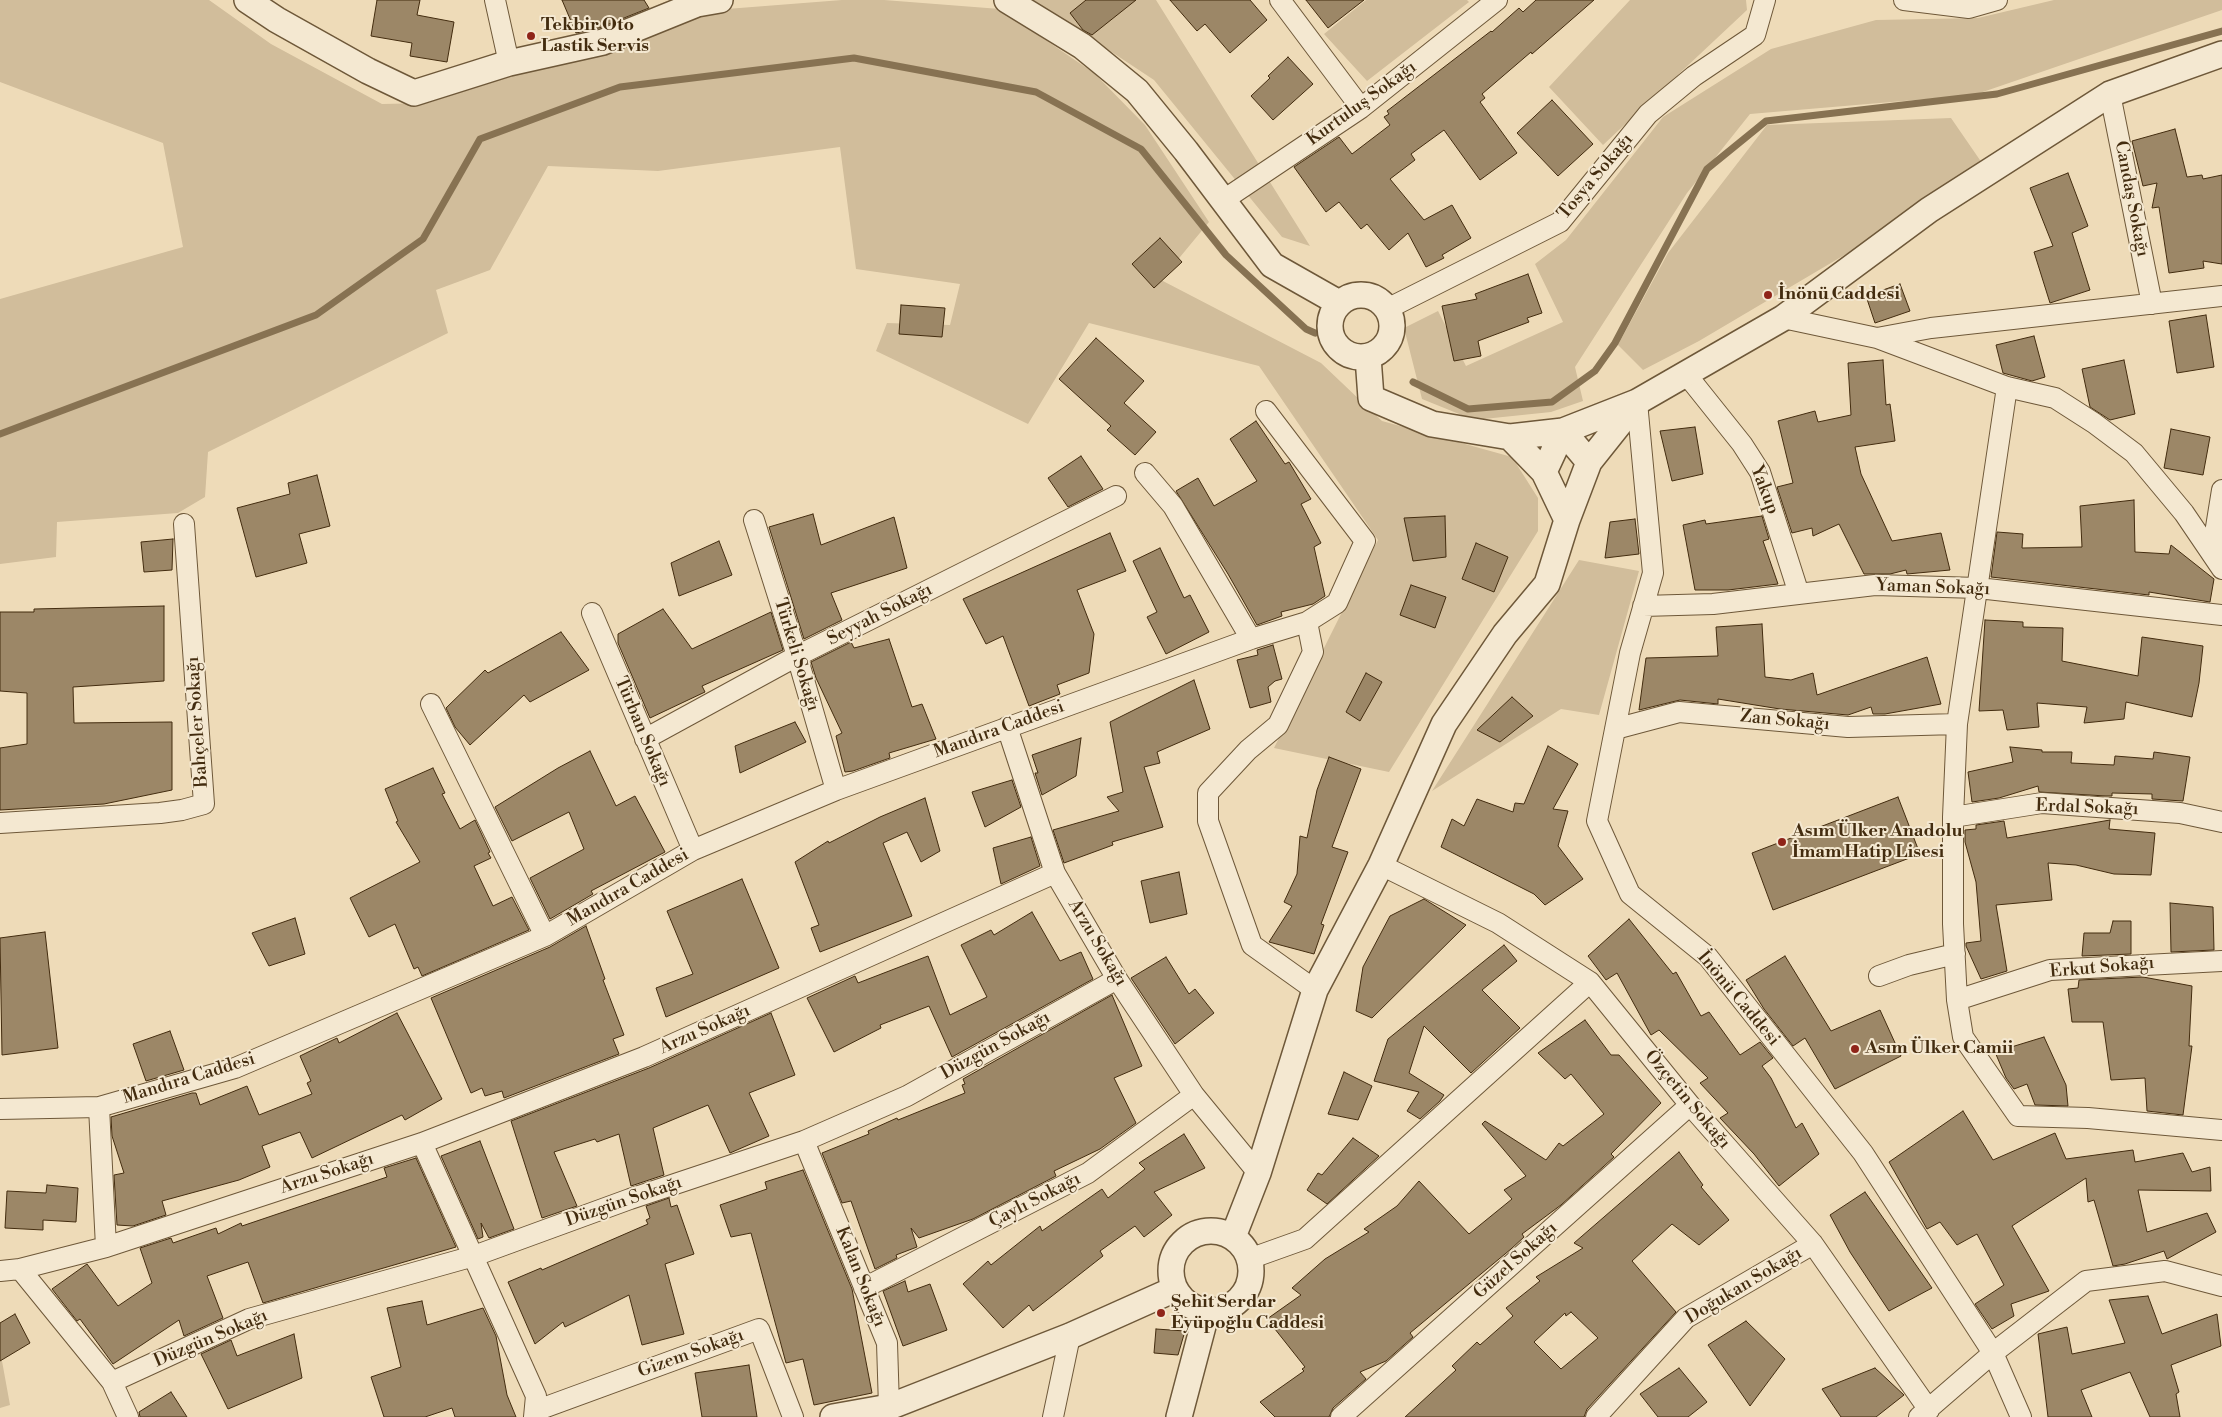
<!DOCTYPE html>
<html>
<head>
<meta charset="utf-8">
<style>
  body { margin:0 }
  canvas { display:block; background:#eedbb8 }
</style>
</head>
<body>
<canvas width="2222" height="1417"></canvas>
<script>
const ctx = document.querySelector('canvas').getContext('2d');
ctx.lineJoin = 'round';
function paint(path, color) {
  ctx.fillStyle = color;
  ctx.fill(path, 'evenodd');
}
function toPath(rows) {
  const path = new Path2D();
  for (const r of rows) {
    if (r.length === 3) {
      path.moveTo(r[0] + r[2], r[1]);
      path.arc(r[0], r[1], r[2], 0, 2 * Math.PI);
      continue;
    }
    path.moveTo(r[0], r[1]);
    for (let i = 2; i < r.length; i += 2) path.lineTo(r[i], r[i + 1]);
  }
  return path;
}
function stroke(path, color, width, dash) {
  ctx.strokeStyle = color;
  ctx.lineWidth = width;
  ctx.lineCap = dash ? 'butt' : 'round';
  ctx.setLineDash(dash || []);
  ctx.stroke(path);
}
function write(font, color, halo, rows, align = 'center') {
  ctx.font = font + ' "Libre Bodoni",serif';
  ctx.lineWidth = 4;
  ctx.setLineDash([]);
  ctx.textBaseline = 'middle';
  ctx.strokeStyle = halo;
  ctx.fillStyle = color;
  for (const [text, x, y, turn = 0] of rows) {
    ctx.save();
    ctx.translate(x, y);
    ctx.rotate((+turn || 0) * Math.PI / 180);
    ctx.textAlign = isNaN(turn) ? turn : align;
    if (halo) ctx.strokeText(text, 0, 0);
    ctx.fillText(text, 0, 0);
    ctx.restore();
  }
}
paint(toPath([
  [0,0,209,0,271,44,382,104,428,103,701,11,842,0,884,0,1000,9,1094,73,1145,125,1209,222,1161,280,1321,363,1382,421,1512,457,1538,498,1538,531,1389,772,1274,748,1378,540,1259,366,1089,323,1028,424,876,351,887,323,950,325,960,284,856,269,840,147,658,171,548,166,490,270,436,290,448,333,208,452,205,497,178,513,57,522,56,557,0,564,0,299,183,247,163,143,0,82],
  [1033,0,1156,0,1310,246,1282,237,1154,80],
  [1366,0,1467,0,1469,2,1367,81,1324,34],
  [1630,0,1746,0,1747,10,1603,145,1549,87],
  [2054,0,2222,0,2222,10,1974,95,1750,114,1687,193,1575,367,1583,401,1551,412,1474,420,1422,399,1404,328,1438,311,1466,366,1563,322,1535,264,1566,240,1663,117,1771,49,1876,20,1978,18],
  [1951,118,1982,163,1885,231,1699,341,1643,370,1618,345,1668,253,1767,125],
  [1579,560,1639,571,1599,715,1561,709,1432,791],
  [0,1350,10,1405,0,1408]
]), '#d1bd9b');
stroke(toPath([
  [1413,382,1468,409,1552,402,1595,371,1615,343,1707,169,1766,121,1997,94,2222,31],
  [0,434,316,315,423,239,480,139,620,87,854,58,1036,92,1141,149,1226,255,1306,329,1315,333]
]), '#877252', 7);
const building = toPath([
  [377,0,420,0,417,15,454,22,447,62,410,56,412,43,371,36,377,0],
  [562,0,644,0,649,8,599,28,576,33,562,0],
  [1086,0,1136,0,1092,35,1083,30,1070,13,1086,0],
  [1170,0,1250,0,1267,20,1230,53,1205,24,1197,31,1170,0],
  [1306,0,1364,0,1328,28,1306,0],
  [1536,0,1594,0,1532,54,1531,52,1482,94,1485,98,1480,102,1517,153,1480,180,1444,130,1411,154,1415,160,1390,179,1424,220,1452,205,1471,238,1442,255,1444,258,1426,267,1408,233,1389,250,1367,224,1361,229,1339,202,1326,212,1294,167,1339,137,1352,154,1390,125,1384,117,1389,114,1387,111,1491,31,1492,32,1519,8,1523,12,1536,0],
  [1288,57,1313,84,1273,120,1251,96,1270,78,1268,76,1288,57],
  [1552,100,1593,144,1558,176,1517,133,1552,100],
  [2175,129,2187,177,2202,175,2203,179,2222,175,2222,264,2203,261,2204,268,2169,273,2159,207,2152,208,2157,183,2143,186,2132,141,2175,129],
  [2068,173,2088,226,2072,233,2090,290,2050,303,2034,252,2053,246,2030,188,2068,173],
  [1160,238,1182,262,1154,288,1132,264,1160,238],
  [1528,274,1542,313,1527,318,1529,322,1478,341,1481,356,1454,361,1442,306,1477,299,1475,294,1528,274],
  [1900,284,1910,311,1875,323,1866,296,1900,284],
  [901,305,945,308,942,337,899,334,901,305],
  [2206,315,2214,367,2177,373,2169,321,2206,315],
  [2034,336,2045,377,2032,381,2003,373,1996,345,2034,336],
  [1096,338,1144,381,1124,403,1156,432,1135,455,1107,430,1111,426,1059,379,1096,338],
  [1883,360,1886,405,1890,404,1895,441,1855,447,1861,474,1892,541,1941,533,1950,570,1907,574,1906,570,1890,574,1864,574,1839,524,1813,536,1812,528,1792,533,1777,487,1793,483,1778,421,1815,411,1818,422,1851,415,1848,363,1883,360],
  [2124,360,2135,414,2110,420,2090,407,2082,369,2124,360],
  [1256,421,1285,464,1289,462,1311,499,1301,504,1321,543,1314,547,1325,596,1313,604,1281,612,1282,616,1257,625,1228,574,1176,491,1198,478,1214,506,1257,481,1230,439,1256,421],
  [1695,427,1703,474,1672,481,1660,431,1695,427],
  [2171,429,2210,437,2203,475,2164,468,2171,429],
  [1081,456,1103,489,1068,507,1048,478,1081,456],
  [317,475,330,526,299,534,307,563,256,577,237,508,290,494,288,483,317,475],
  [2134,500,2135,552,2169,554,2171,545,2214,579,2210,602,2149,592,2149,595,1991,577,1997,532,2023,534,2022,548,2082,547,2080,506,2134,500],
  [813,514,821,545,894,517,907,568,831,593,842,620,804,639,769,527,813,514],
  [1445,516,1446,557,1413,561,1404,518,1445,516],
  [1762,516,1769,539,1763,541,1778,584,1728,590,1695,590,1683,525,1705,520,1706,524,1762,516],
  [1635,519,1639,554,1605,558,1610,522,1635,519],
  [1110,533,1126,571,1077,590,1094,634,1089,673,1057,685,1060,694,1029,706,1003,636,986,644,963,599,1110,533],
  [173,539,172,570,144,572,141,542,173,539],
  [719,541,732,575,679,596,671,563,719,541],
  [1476,543,1508,557,1494,592,1462,579,1476,543],
  [1160,548,1184,598,1190,595,1209,632,1166,654,1147,617,1157,612,1133,561,1160,548],
  [1411,585,1446,597,1435,628,1400,615,1411,585],
  [164,606,164,681,73,687,74,723,172,722,172,790,104,804,0,810,0,748,27,744,27,693,0,691,0,612,34,612,34,609,164,606],
  [663,609,692,649,771,612,783,650,702,686,705,692,650,718,618,643,618,634,663,609],
  [1985,620,2023,622,2023,627,2063,628,2062,661,2138,676,2142,637,2203,646,2199,683,2192,717,2126,702,2124,719,2084,723,2087,707,2037,703,2039,727,2007,730,2003,710,1979,711,1985,620],
  [1762,624,1765,677,1791,680,1813,673,1817,695,1927,657,1941,704,1885,714,1873,714,1871,707,1848,715,1780,709,1718,699,1718,704,1680,700,1639,710,1646,658,1718,656,1716,627,1762,624],
  [561,632,589,670,530,702,524,695,470,745,455,727,446,708,485,670,488,673,561,632],
  [889,639,912,707,922,704,936,739,889,753,890,758,853,771,845,772,836,736,842,733,816,678,811,662,851,642,854,648,889,639],
  [1273,645,1282,679,1275,681,1268,687,1271,702,1250,708,1237,660,1258,655,1257,650,1273,645],
  [1366,673,1382,682,1360,721,1346,712,1366,673],
  [1194,680,1210,729,1157,752,1160,763,1144,767,1163,827,1112,842,1113,845,1064,863,1053,830,1119,811,1107,797,1123,792,1110,722,1194,680],
  [1512,697,1533,716,1500,742,1477,730,1512,697],
  [795,722,806,742,740,773,735,746,795,722],
  [1081,738,1076,776,1042,795,1035,773,1038,773,1032,755,1081,738],
  [1548,746,1578,764,1553,809,1568,811,1558,846,1583,879,1545,905,1534,894,1441,847,1452,819,1464,826,1477,799,1513,812,1515,803,1524,804,1548,746],
  [2010,747,2042,750,2042,752,2072,752,2071,763,2114,765,2115,756,2153,759,2154,752,2190,757,2183,801,2152,799,2152,794,2112,793,2112,796,2106,796,2039,792,2038,786,1999,798,1972,802,1968,772,2013,762,2010,747],
  [590,751,616,806,635,796,665,852,591,891,593,894,550,919,530,878,584,849,569,812,512,841,495,807,558,768,590,751],
  [1329,757,1361,769,1332,847,1348,852,1321,924,1324,925,1314,954,1269,942,1292,906,1284,902,1297,874,1300,836,1307,838,1317,790,1329,757],
  [433,768,445,793,442,794,460,829,475,820,490,852,488,853,491,858,474,866,493,906,512,897,529,930,422,976,418,967,414,969,395,924,369,937,350,898,420,862,396,822,398,821,385,789,433,768],
  [1012,780,1021,807,985,827,972,792,1012,780],
  [1898,797,1920,854,1773,910,1752,853,1898,797],
  [925,798,940,851,921,862,907,832,883,843,912,916,820,952,811,928,819,925,795,862,828,841,829,843,880,817,925,798],
  [2110,820,2109,829,2155,833,2151,875,2114,874,2076,865,2048,863,2052,900,1996,905,2007,971,1981,979,1966,946,1966,943,1981,941,1976,882,1965,842,1965,830,1976,829,1976,825,2004,821,2007,838,2110,820],
  [1031,837,1040,866,1001,884,993,848,1031,837],
  [1179,872,1187,914,1150,923,1141,881,1179,872],
  [742,879,779,968,666,1017,656,988,693,974,667,911,742,879],
  [1424,899,1466,925,1372,1018,1356,1011,1363,967,1390,916,1424,899],
  [2170,903,2213,907,2214,950,2171,952,2170,903],
  [1032,912,1060,961,1081,952,1093,979,952,1057,929,1006,880,1025,881,1028,834,1052,807,998,855,976,858,983,928,956,950,1015,987,997,961,945,991,930,994,935,1032,912],
  [295,918,305,954,269,966,252,933,295,918],
  [1629,919,1673,974,1676,972,1701,1016,1709,1012,1740,1055,1760,1042,1773,1058,1762,1066,1771,1078,1796,1128,1802,1123,1819,1154,1779,1186,1754,1154,1720,1118,1728,1113,1700,1083,1708,1078,1659,1030,1651,1035,1617,973,1606,980,1588,956,1629,919],
  [2113,921,2131,921,2131,954,2082,956,2084,933,2110,933,2113,921],
  [586,926,605,979,603,980,624,1035,613,1039,619,1054,504,1098,502,1091,485,1096,482,1088,471,1093,431,998,550,947,586,926],
  [45,932,58,1048,2,1055,0,938,45,932],
  [1504,945,1517,961,1482,990,1520,1028,1471,1073,1424,1026,1409,1073,1444,1095,1440,1101,1420,1119,1407,1111,1419,1092,1374,1081,1388,1039,1504,945],
  [1785,956,1831,1031,1880,1010,1901,1056,1835,1089,1805,1038,1793,1046,1764,1009,1746,980,1785,956],
  [1166,957,1189,994,1195,989,1214,1013,1175,1044,1131,978,1166,957],
  [2143,977,2192,986,2189,1046,2192,1046,2183,1115,2147,1111,2145,1078,2111,1080,2103,1022,2072,1022,2068,989,2078,988,2079,980,2143,977],
  [1112,995,1142,1066,1114,1078,1136,1123,1100,1149,1054,1171,1056,1176,973,1219,919,1238,911,1228,917,1247,896,1255,897,1258,875,1269,851,1201,842,1203,822,1153,869,1134,868,1131,897,1118,898,1120,965,1093,962,1085,965,1084,963,1079,1112,995],
  [397,1013,442,1099,405,1120,402,1115,312,1158,300,1132,262,1146,270,1167,239,1180,162,1201,166,1215,133,1226,117,1225,114,1175,124,1173,112,1136,111,1117,192,1093,196,1093,200,1105,247,1086,259,1115,312,1094,307,1083,311,1081,300,1056,337,1038,339,1043,397,1013],
  [771,1013,795,1075,749,1093,769,1136,730,1153,708,1105,653,1128,664,1175,631,1186,619,1134,597,1142,595,1139,554,1152,577,1206,542,1218,511,1121,649,1068,771,1013],
  [1585,1020,1611,1055,1619,1055,1661,1103,1611,1154,1614,1157,1561,1205,1522,1234,1524,1237,1511,1249,1410,1333,1413,1337,1386,1361,1360,1372,1366,1379,1333,1408,1329,1417,1275,1417,1260,1402,1304,1371,1302,1369,1305,1367,1267,1319,1301,1295,1292,1288,1325,1259,1369,1232,1364,1229,1397,1206,1419,1181,1469,1234,1512,1199,1504,1190,1526,1176,1482,1124,1485,1121,1546,1160,1559,1143,1563,1146,1604,1114,1571,1074,1565,1079,1538,1053,1585,1020],
  [170,1031,184,1070,146,1081,133,1044,170,1031],
  [2044,1037,2066,1085,2068,1106,2035,1105,2027,1084,2014,1089,2006,1078,1995,1052,2044,1037],
  [1344,1072,1372,1086,1358,1120,1328,1114,1344,1072],
  [1963,1111,1993,1160,2055,1133,2066,1159,2133,1150,2135,1162,2183,1153,2192,1172,2210,1167,2211,1191,2138,1190,2147,1232,2207,1213,2216,1232,2167,1259,2164,1251,2125,1264,2113,1266,2094,1200,2088,1202,2086,1178,2012,1226,2049,1291,2011,1304,2014,1316,1992,1329,1975,1304,2004,1285,1977,1234,1957,1245,1940,1222,1927,1229,1889,1162,1963,1111],
  [1184,1134,1205,1168,1154,1192,1172,1215,1144,1237,1135,1226,1100,1251,1103,1256,1033,1311,1029,1305,1003,1328,963,1284,988,1261,991,1265,1040,1226,1042,1231,1102,1189,1108,1198,1145,1169,1139,1163,1184,1134],
  [1353,1138,1379,1156,1327,1204,1307,1190,1318,1173,1322,1175,1353,1138],
  [480,1141,514,1229,489,1238,481,1223,483,1237,478,1239,441,1156,480,1141],
  [1679,1152,1703,1185,1701,1187,1729,1220,1699,1245,1672,1224,1632,1261,1676,1312,1587,1409,1584,1417,1405,1417,1456,1370,1452,1366,1477,1342,1480,1345,1513,1316,1506,1308,1540,1281,1536,1277,1583,1248,1574,1243,1679,1152],
  [1571,1312,1598,1338,1561,1369,1534,1342,1565,1313,1566,1316,1571,1312],
  [416,1158,456,1247,263,1303,248,1262,207,1276,223,1318,184,1336,179,1320,113,1364,80,1319,77,1321,52,1289,87,1264,118,1306,152,1283,140,1248,171,1238,173,1243,216,1228,218,1234,241,1223,242,1226,387,1177,384,1168,416,1158],
  [803,1170,852,1289,872,1393,814,1405,803,1359,786,1363,751,1233,731,1237,720,1205,767,1189,765,1182,803,1170],
  [47,1185,78,1188,76,1222,43,1220,43,1230,5,1228,7,1191,46,1193,47,1185],
  [1865,1192,1932,1288,1889,1311,1850,1252,1830,1215,1865,1192],
  [669,1198,671,1207,677,1205,694,1254,665,1264,684,1334,642,1345,629,1295,565,1327,563,1322,535,1344,508,1282,541,1268,542,1270,648,1224,646,1220,650,1218,646,1206,669,1198],
  [905,1281,908,1292,930,1284,947,1330,903,1346,883,1291,905,1281],
  [2148,1296,2162,1334,2217,1314,2221,1346,2171,1365,2179,1392,2176,1394,2180,1417,2150,1417,2130,1372,2081,1390,2092,1417,2048,1417,2038,1334,2067,1327,2072,1354,2125,1343,2109,1300,2148,1296],
  [422,1301,427,1325,483,1308,496,1336,507,1395,516,1417,455,1417,452,1408,425,1417,384,1417,371,1377,401,1367,387,1308,422,1301],
  [15,1314,30,1343,0,1361,0,1323,15,1314],
  [1746,1321,1785,1359,1750,1406,1708,1345,1746,1321],
  [1156,1329,1185,1331,1178,1355,1154,1353,1156,1329],
  [294,1334,302,1378,228,1409,201,1354,231,1340,237,1356,294,1334],
  [749,1365,757,1417,702,1417,695,1373,749,1365],
  [1679,1368,1707,1402,1688,1417,1658,1417,1640,1394,1679,1368],
  [1875,1368,1904,1395,1876,1417,1841,1417,1822,1389,1875,1368],
  [171,1392,187,1417,140,1417,139,1412,171,1392]
]);
paint(building, '#9c8767');
stroke(building, '#432c0f', 1);
const minor = toPath([
  [495,0,509,63],
  [1280,0,1361,108],
  [1904,0,1969,8,1997,0],
  [2110,94,2152,304],
  [1222,201,1361,108,1497,0],
  [1387,309,1560,222,1648,114,1694,76,1755,35,1765,0],
  [1783,318,1877,338,1931,328,2222,296],
  [1877,338,2007,387,2055,398,2094,423,2134,453,2184,513,2222,569],
  [1686,374,1742,444,1760,472,1799,594],
  [2007,387,1957,724,1953,817,1953,924,1957,1000,1963,1037,2018,1116,2088,1118,2222,1130],
  [1637,402,1653,573,1630,653,1597,821,1630,894,1708,957,1863,1153,1993,1353,2021,1417],
  [1266,411,1365,541,1337,603,1307,622,1313,652,1278,725,1248,750,1208,793,1208,821,1252,945,1315,990],
  [1145,473,1173,506,1251,639,1307,622],
  [754,520,797,656,836,790],
  [2212,552,2222,490],
  [1643,606,1713,604,1875,585,1978,588,2222,615],
  [592,613,693,850],
  [431,704,545,936],
  [1007,727,1055,873],
  [1615,729,1679,712,1848,727,1957,724],
  [645,739,797,656,1116,496],
  [1953,817,2042,803,2180,813,2222,822],
  [0,823,160,813,182,810,204,804,184,524],
  [1381,865,1498,923,1590,982,1690,1105,1813,1244,1929,1410],
  [1879,976,1909,965,1955,954],
  [1957,1000,2050,970,2222,961],
  [99,1107,106,1247],
  [0,1109,99,1107,235,1068,545,936,693,850,836,790,1251,639],
  [804,1141,887,1343,889,1407,886,1417],
  [422,1143,536,1396,534,1417],
  [1249,1259,1305,1239,1590,982],
  [20,1269,112,1382,128,1417],
  [0,1271,20,1269,106,1247,422,1143,644,1057,1055,873,1117,979,1194,1095,1258,1173],
  [864,1288,1088,1173,1194,1095],
  [112,1382,249,1319,474,1256,630,1199,804,1141,907,1096,1117,979],
  [535,1411,759,1329,793,1417],
  [1053,1417,1070,1336],
  [1341,1417,1690,1105],
  [1596,1417,1686,1318,1813,1244],
  [1919,1417,1993,1353,2086,1281,2165,1271,2222,1286]
]);
const tertiary = toPath([
  [247,0,277,20,368,71,414,93,509,63,603,42,697,4,720,0],
  [1007,0,1082,46,1137,91,1186,151,1272,265,1339,303],
  [1361,326,31],
  [1368,357,1371,398,1432,424,1510,437,1563,431,1637,402,1783,318,1929,210,2110,94,2222,54],
  [1510,437,1544,472,1567,520],
  [1544,472,1563,431,1589,462],
  [1211,1271,40],
  [1233,1237,1258,1173,1315,990,1381,865,1444,724,1505,634,1547,584,1567,520,1589,462,1636,403],
  [833,1417,889,1407,1070,1336,1175,1289],
  [1179,1417,1207,1311]
]);
stroke(minor, '#6e5839', 22);
stroke(tertiary, '#6e5839', 28);
stroke(minor, '#f4e8d1', 20);
stroke(tertiary, '#f4e8d1', 25);
for (const [x, y, r, color] of [
  [531,36,5,"#8f2418"],
  [1768,295,5,"#8f2418"],
  [1782,842,5,"#8f2418"],
  [1855,1049,5,"#8f2418"],
  [1161,1313,5,"#8f2418"]
]) {
  const dot = new Path2D();
  dot.arc(x, y, r, 0, 2 * Math.PI);
  ctx.fillStyle = color;
  ctx.fill(dot);
  stroke(dot, '#f4e8d1', 2);
}
write('bold 18px', '#432c0f', '#f4e8d1', [
  ["Tekbir Oto",541,26],
  ["Lastik Servis",541,47],
  ["İnönü Caddesi",1778,295],
  ["Asım Ülker Anadolu",1792,832],
  ["İmam Hatip Lisesi",1792,853],
  ["Asım Ülker Camii",1865,1049],
  ["Şehit Serdar",1171,1303],
  ["Eyüpoğlu Caddesi",1171,1324]
], 'left');
write('18px', '#432c0f', '#f4e8d1', [
  ["Kurtuluş Sokağı",1362,104,-36],
  ["Tosya Sokağı",1596,177,-50],
  ["Candaş Sokağı",2131,199,79],
  ["Yakup",1764,490,69],
  ["Yaman Sokağı",1933,588,2],
  ["Seyyah Sokağı",880,615,-27],
  ["Türkeli Sokağı",796,655,73],
  ["Zan Sokağı",1785,721,5],
  ["Bahçeler Sokağı",198,722,-94],
  ["Mandıra Caddesi",999,730,-20],
  ["Türban Sokağı",642,732,67],
  ["Erdal Sokağı",2087,808,2],
  ["Mandıra Caddesi",628,888,-30],
  ["Arzu Sokağı",1097,943,59],
  ["Erkut Sokağı",2102,968,-5],
  ["İnönü Caddesi",1738,999,50],
  ["Arzu Sokağı",705,1030,-24],
  ["Düzgün Sokağı",996,1046,-29],
  ["Mandıra Caddesi",189,1079,-17],
  ["Özçetin Sokağı",1687,1100,50],
  ["Arzu Sokağı",327,1174,-18],
  ["Çaylı Sokağı",1035,1201,-27],
  ["Düzgün Sokağı",624,1202,-19],
  ["Güzel Sokağı",1516,1261,-42],
  ["Kalan Sokağı",860,1277,68],
  ["Doğukan Sokağı",1744,1286,-31],
  ["Düzgün Sokağı",211,1339,-23],
  ["Gizem Sokağı",691,1354,-20]
]);
</script>
</body>
</html>
